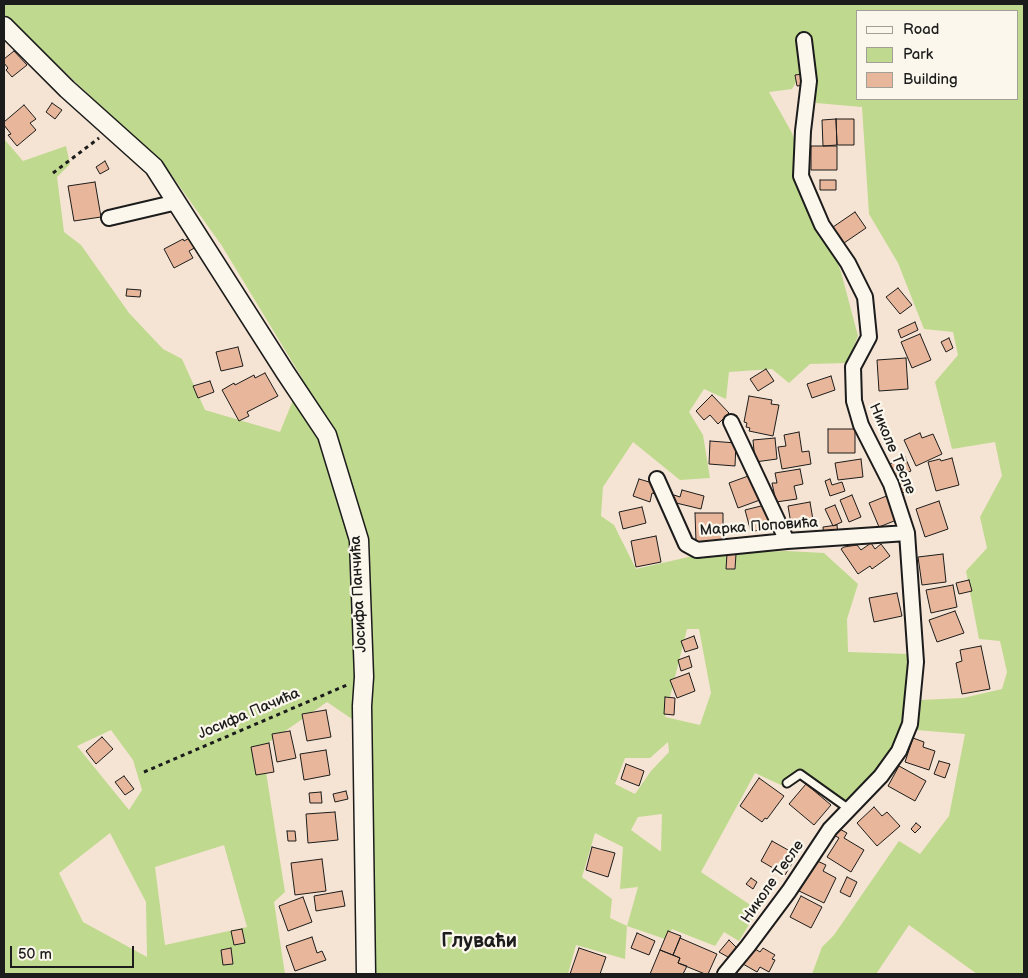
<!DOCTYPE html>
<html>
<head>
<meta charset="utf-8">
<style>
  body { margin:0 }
  #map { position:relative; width:1028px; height:978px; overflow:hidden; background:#f5e4d3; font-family:"Balsamiq Sans",sans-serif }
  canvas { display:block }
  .frame { position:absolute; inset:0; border:5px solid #1c1c1c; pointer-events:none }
  .legend { position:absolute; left:856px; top:10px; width:162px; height:90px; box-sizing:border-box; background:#fbf7ec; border:1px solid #a29f99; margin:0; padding:6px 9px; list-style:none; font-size:15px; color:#1c1c1c }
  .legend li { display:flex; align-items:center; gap:10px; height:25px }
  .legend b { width:25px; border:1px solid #a29f99 }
  .scale { position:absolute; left:10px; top:946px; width:124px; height:22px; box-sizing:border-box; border:2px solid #1c1c1c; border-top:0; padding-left:6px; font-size:15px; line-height:18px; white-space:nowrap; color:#1c1c1c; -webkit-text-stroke:4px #fbf7ec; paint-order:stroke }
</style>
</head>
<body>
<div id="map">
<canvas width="1028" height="978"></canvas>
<div class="frame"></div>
<ul class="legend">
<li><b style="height:6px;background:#fbf7ec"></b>Road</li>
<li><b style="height:14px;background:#bfd98f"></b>Park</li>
<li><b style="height:14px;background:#e8b69a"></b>Building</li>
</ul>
<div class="scale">50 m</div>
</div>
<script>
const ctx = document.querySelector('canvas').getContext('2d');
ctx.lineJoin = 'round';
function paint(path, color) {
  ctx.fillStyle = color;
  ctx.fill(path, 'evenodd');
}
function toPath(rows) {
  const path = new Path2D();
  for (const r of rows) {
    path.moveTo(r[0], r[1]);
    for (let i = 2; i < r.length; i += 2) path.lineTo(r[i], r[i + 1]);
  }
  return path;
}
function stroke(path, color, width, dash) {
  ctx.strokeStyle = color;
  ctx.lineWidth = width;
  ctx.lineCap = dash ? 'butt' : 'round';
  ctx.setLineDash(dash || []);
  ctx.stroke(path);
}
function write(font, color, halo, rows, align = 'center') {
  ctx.font = font + ' "Balsamiq Sans",sans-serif';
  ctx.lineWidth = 4.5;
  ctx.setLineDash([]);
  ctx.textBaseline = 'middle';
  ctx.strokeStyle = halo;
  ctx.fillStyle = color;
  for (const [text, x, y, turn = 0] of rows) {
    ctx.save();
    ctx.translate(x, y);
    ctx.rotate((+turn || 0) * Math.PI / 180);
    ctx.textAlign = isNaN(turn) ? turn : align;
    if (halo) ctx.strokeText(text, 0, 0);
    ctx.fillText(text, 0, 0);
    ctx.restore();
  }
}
paint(toPath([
  [4,4,1024,4,1024,199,1023,200,1024,205,1024,974,977,974,909,925,876,974,812,974,822,947,834,935,899,841,920,854,949,816,965,734,916,730,921,700,963,698,1002,689,1007,672,1000,641,979,639,966,571,987,548,980,517,1002,476,995,442,952,449,935,382,958,355,953,332,924,329,898,263,869,214,862,107,816,103,805,67,792,89,769,92,792,133,841,272,858,336,847,363,810,364,789,383,772,369,729,372,726,399,704,389,689,412,703,435,710,478,680,480,633,442,603,487,601,516,614,525,636,569,706,553,787,551,824,553,858,584,847,619,848,652,909,654,904,727,889,756,849,807,800,774,783,786,755,773,701,872,758,910,739,941,724,932,715,946,672,929,665,939,627,926,625,959,576,945,568,974,372,974,352,719,327,702,262,747,285,892,274,902,285,974,4,974,4,139,23,161,66,146,70,164,57,177,64,232,81,245,129,313,163,349,182,359,205,410,280,432,302,378,222,246,168,170,4,14],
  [857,11,1017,11,1017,99,857,99],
  [687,629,699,629,711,693,700,725,665,717],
  [111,730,133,760,142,790,129,810,77,746],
  [668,742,669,752,651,771,635,794,615,784,625,758,650,758],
  [662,814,661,851,660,851,631,830,638,817],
  [110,833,146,902,147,957,83,922,59,873],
  [595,833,623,847,620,889,638,887,627,926,610,918,612,899,582,877],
  [224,845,247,927,165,945,155,867]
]), '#bfd98f');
const building = toPath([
  [14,51,27,65,12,77,6,70,8,68,4,63,4,59,14,51],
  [803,74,805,85,797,86,795,75,803,74],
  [52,103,62,110,55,119,46,112,52,103],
  [24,105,36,119,30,123,36,130,17,146,8,135,11,134,4,125,4,122,24,105],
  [836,119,854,119,854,145,837,145,836,119],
  [836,119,837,145,823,146,822,120,836,119],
  [811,146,837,146,837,170,811,170,811,146],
  [105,161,109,169,100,174,96,167,105,161],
  [820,180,836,180,836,190,820,190,820,180],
  [95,182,101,217,74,221,68,186,95,182],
  [855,212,866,228,844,243,833,227,855,212],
  [195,235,200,245,189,251,193,258,174,268,164,249,183,239,184,241,195,235],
  [898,288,912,305,900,314,886,297,898,288],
  [127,289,141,290,140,297,126,296,127,289],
  [915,322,918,330,901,338,898,330,915,322],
  [920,334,931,360,912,368,901,342,920,334],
  [949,338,953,348,946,352,941,342,949,338],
  [238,347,243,366,221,371,216,352,238,347],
  [906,358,908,389,879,391,877,360,906,358],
  [766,369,774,381,758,391,750,379,766,369],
  [265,373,278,396,247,412,249,416,239,421,222,390,234,383,235,385,254,375,255,378,265,373],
  [831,376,835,390,812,398,807,384,831,376],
  [210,381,214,392,198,398,193,386,210,381],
  [712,395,729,413,718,424,710,415,704,420,696,411,712,395],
  [749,396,772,400,771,404,779,405,773,436,749,431,750,428,746,427,747,423,744,422,749,396],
  [828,429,855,429,855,453,828,453,828,429],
  [799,432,802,452,809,451,811,464,782,469,778,447,786,446,784,435,799,432],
  [920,433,922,438,933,434,942,454,916,466,904,440,920,433],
  [775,438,777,459,755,462,753,440,775,438],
  [710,441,736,443,735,466,709,464,710,441],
  [905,457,911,471,895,477,890,464,905,457],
  [952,458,959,485,936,491,928,462,940,459,941,461,952,458],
  [861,459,863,477,838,480,835,463,861,459],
  [800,469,803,484,794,486,797,499,776,502,772,483,777,483,775,473,800,469],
  [751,475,760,500,738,508,729,483,751,475],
  [902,475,908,491,900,494,894,478,902,475],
  [639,479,656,484,658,495,652,493,650,502,633,496,639,479],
  [830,479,832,485,842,482,845,491,830,496,825,481,830,479],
  [682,490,704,496,701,509,672,502,674,495,680,497,682,490],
  [852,495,861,517,849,522,840,500,852,495],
  [889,495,899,519,879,527,869,503,889,495],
  [939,501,948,529,925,537,916,509,939,501],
  [810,502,813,520,791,524,788,506,810,502],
  [765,505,770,527,751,532,745,510,765,505],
  [835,505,842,522,833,526,825,509,835,505],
  [642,507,646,523,623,529,619,512,642,507],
  [695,513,723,513,723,542,696,542,695,513],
  [837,525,838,535,824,536,823,527,837,525],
  [656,536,661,562,636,567,631,541,656,536],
  [871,543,875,549,881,544,890,556,872,569,870,566,858,574,841,549,844,547,857,545,861,550,871,543],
  [727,554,736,554,735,569,726,569,727,554],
  [943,554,946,582,922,585,918,557,943,554],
  [969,580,972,591,959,594,956,583,969,580],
  [953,585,957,607,931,613,926,590,953,585],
  [897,593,902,616,874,622,869,598,897,593],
  [955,611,964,633,937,642,929,620,955,611],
  [694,636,698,648,685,652,681,641,694,636],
  [981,646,990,689,962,694,956,663,962,661,960,650,981,646],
  [689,656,692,667,681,671,678,660,689,656],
  [689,673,695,691,677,698,670,680,689,673],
  [665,697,675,698,674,715,664,714,665,697],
  [326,710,331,737,307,741,302,714,326,710],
  [290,731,296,758,277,762,272,734,290,731],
  [102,737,113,749,96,764,86,751,102,737],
  [913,738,924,742,923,747,935,751,929,770,905,762,913,738],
  [269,743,274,772,256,775,251,747,269,743],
  [326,750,330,775,304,780,300,754,326,750],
  [939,761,950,764,945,778,934,774,939,761],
  [626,764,644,771,639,786,621,779,626,764],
  [899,766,926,781,915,801,888,786,899,766],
  [124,776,134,789,125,795,115,782,124,776],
  [759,778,784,796,767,819,765,818,762,822,740,806,759,778],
  [806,784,831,805,814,825,789,804,806,784],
  [346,791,348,799,335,802,333,794,346,791],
  [321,792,322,803,310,803,309,793,321,792],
  [874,807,882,816,887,812,900,826,877,846,857,823,874,807],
  [335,812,338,840,308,843,306,814,335,812],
  [916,823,921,827,915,833,911,829,916,823],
  [836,827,847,833,844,838,864,850,851,872,827,857,839,838,832,834,836,827],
  [287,831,295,831,296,841,288,841,287,831],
  [772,841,797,855,785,875,761,861,772,841],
  [592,847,615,853,608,877,586,870,592,847],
  [322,859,326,891,295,895,291,863,322,859],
  [813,859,826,865,823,871,836,878,824,903,797,890,813,859],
  [847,877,857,882,850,897,840,892,847,877],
  [751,878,757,882,753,889,746,884,751,878],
  [342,891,345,906,316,911,314,896,342,891],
  [801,896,822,907,811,928,790,917,801,896],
  [303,897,312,922,288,931,279,906,303,897],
  [242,929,245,943,234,945,231,931,242,929],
  [668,931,681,936,673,955,660,950,668,931],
  [637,933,655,941,649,955,631,948,637,933],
  [312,937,317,953,322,951,326,960,295,971,286,946,312,937],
  [680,938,717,954,708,974,705,974,678,963,680,958,673,955,680,938],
  [729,940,737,948,728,957,719,952,729,940],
  [752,947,760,952,763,948,775,955,772,959,775,960,769,972,760,967,757,972,743,964,752,947],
  [231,948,233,964,223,965,221,950,231,948],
  [579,948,606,957,600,974,570,974,579,948],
  [660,950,680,958,678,963,687,966,683,974,650,974,660,950]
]);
paint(building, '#e8b69a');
stroke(building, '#1c1c1c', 1);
const service = toPath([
  [787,783,800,774,849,809]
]);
const minor = toPath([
  [109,218,177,202],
  [731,422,787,541],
  [657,479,686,544,697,550,787,541,907,533],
  [725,974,748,946,789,891,830,829,881,776,899,751,910,724,916,662,907,533,891,484,861,425,854,401,853,367,869,337,865,297,848,263,822,225,801,176,803,131,809,81,804,40]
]);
const tertiary = toPath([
  [4,26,67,89,154,167,285,372,327,435,359,540,364,677,362,706,366,974]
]);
stroke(service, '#1c1c1c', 11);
stroke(minor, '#1c1c1c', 18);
stroke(tertiary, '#1c1c1c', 21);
stroke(toPath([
  [53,173,99,138],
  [144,772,347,685]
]), '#1c1c1c', 3, [4, 4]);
stroke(service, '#fbf7ec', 7);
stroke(minor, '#fbf7ec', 14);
stroke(tertiary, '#fbf7ec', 18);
write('15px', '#1c1c1c', '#fbf7ec', [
  ["Николе Тесле",892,449,67],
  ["Марка Поповића",759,527,-4],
  ["Јосифа Панчића",359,594,-93],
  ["Јосифа Пачића",249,714,-23],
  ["Николе Тесле",773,882,-55]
]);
write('bold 20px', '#1c1c1c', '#fbf7ec', [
  ["Глуваћи",479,942]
]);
</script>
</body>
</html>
